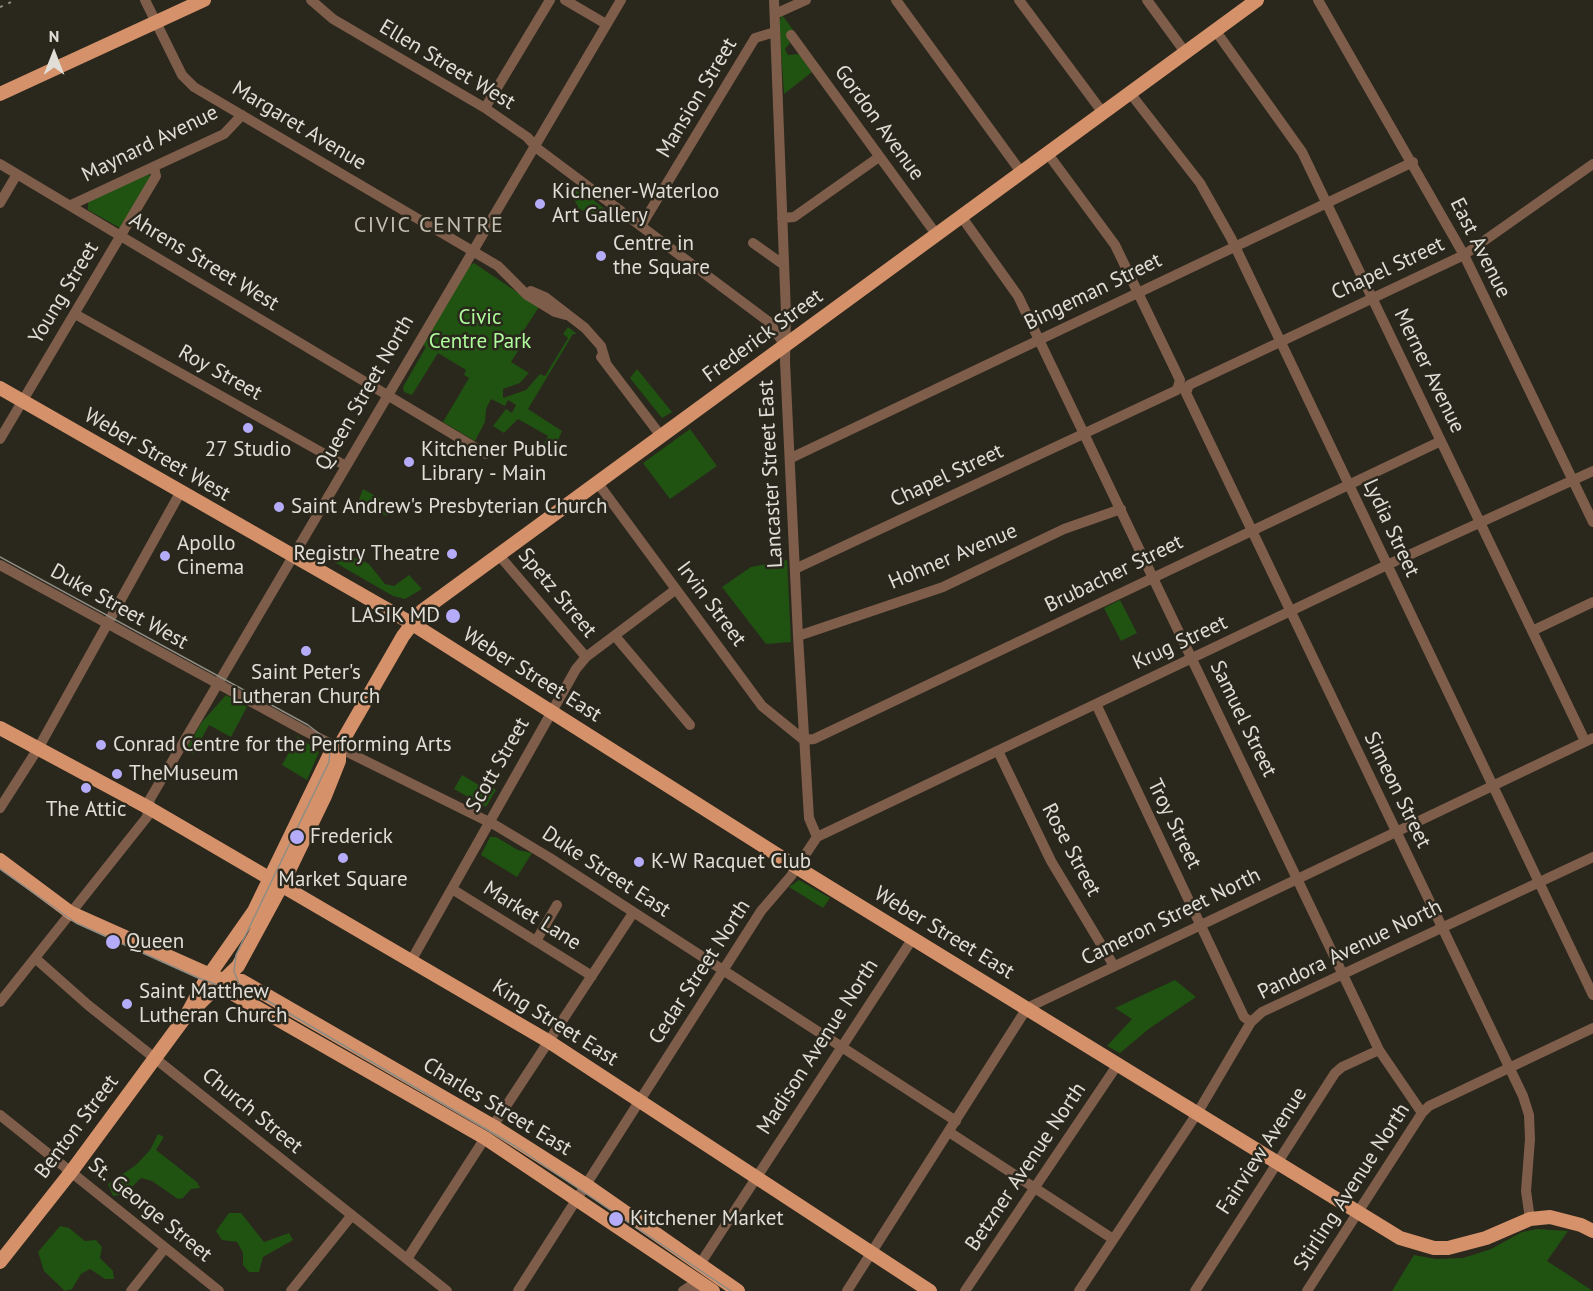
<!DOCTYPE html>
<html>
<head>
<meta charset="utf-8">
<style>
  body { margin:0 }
  #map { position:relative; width:1593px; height:1291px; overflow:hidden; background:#2a271d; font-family:"PT Sans",sans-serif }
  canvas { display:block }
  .north { position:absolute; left:24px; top:24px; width:60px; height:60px; -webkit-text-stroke:4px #2a271d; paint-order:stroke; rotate:0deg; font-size:16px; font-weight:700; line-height:24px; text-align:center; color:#e0ded7 }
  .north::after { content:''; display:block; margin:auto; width:21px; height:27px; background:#e0ded7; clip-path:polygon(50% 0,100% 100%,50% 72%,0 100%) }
</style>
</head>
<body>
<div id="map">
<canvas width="1593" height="1291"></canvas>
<div class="north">N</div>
</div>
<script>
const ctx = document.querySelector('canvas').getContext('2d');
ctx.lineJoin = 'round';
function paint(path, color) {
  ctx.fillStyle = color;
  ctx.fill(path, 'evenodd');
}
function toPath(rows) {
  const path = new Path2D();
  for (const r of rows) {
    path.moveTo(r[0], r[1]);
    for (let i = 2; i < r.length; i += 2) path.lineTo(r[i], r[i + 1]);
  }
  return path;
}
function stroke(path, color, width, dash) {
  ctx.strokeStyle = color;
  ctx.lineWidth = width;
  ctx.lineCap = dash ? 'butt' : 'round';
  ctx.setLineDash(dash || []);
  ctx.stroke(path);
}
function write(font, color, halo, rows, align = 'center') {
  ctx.font = font + ' "PT Sans",sans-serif';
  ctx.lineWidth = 5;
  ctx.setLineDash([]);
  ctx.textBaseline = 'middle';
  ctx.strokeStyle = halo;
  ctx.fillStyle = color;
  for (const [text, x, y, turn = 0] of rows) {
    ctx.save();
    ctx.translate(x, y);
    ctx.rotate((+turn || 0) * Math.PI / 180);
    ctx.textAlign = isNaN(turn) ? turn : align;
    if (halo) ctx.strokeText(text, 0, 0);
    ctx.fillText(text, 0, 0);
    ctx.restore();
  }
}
paint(toPath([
  [782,15,794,31,787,37,790,43,785,49,788,55,799,54,812,72,784,94,779,22],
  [148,173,151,178,120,228,88,210,88,201],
  [574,185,613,215,612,219,607,222,602,217,579,209,570,191],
  [474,263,539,307,522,333,527,337,511,362,529,373,520,383,503,389,503,398,526,390,540,374,545,376,568,338,563,334,568,327,577,334,573,334,528,409,562,431,556,445,547,449,542,447,548,436,518,419,504,433,493,426,506,409,512,413,516,405,508,400,505,406,491,399,486,409,485,422,475,441,443,422,469,378,464,375,466,370,438,353,412,395,404,392,403,387,426,347,423,345,469,266],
  [637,369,672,412,662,418,630,378],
  [690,429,717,466,670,499,643,463],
  [363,489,393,506,387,516,358,502],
  [317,552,359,559,369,564,385,584,394,586,409,575,422,589,405,599,393,596],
  [787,560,791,642,766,644,722,587,751,567],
  [1120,600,1137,633,1121,641,1104,608],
  [226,695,247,707,231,737,209,725,193,754,186,749,202,722],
  [298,736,319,752,307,780,282,765],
  [462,775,489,791,492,787,496,790,486,807,454,789],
  [490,837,496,837,518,850,532,853,517,877,481,855],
  [799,880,830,898,823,908,789,887],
  [1175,980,1196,997,1150,1028,1120,1053,1107,1046,1132,1019,1115,1008],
  [158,1134,164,1137,156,1150,197,1182,200,1188,191,1189,183,1198,178,1199,152,1181,141,1178,125,1194,113,1196,108,1184,136,1165,150,1150],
  [229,1213,241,1213,264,1242,289,1233,293,1240,263,1257,259,1272,249,1272,243,1265,243,1253,237,1242,222,1240,216,1231],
  [60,1226,69,1228,85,1241,96,1240,102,1247,100,1258,113,1271,114,1279,105,1279,90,1269,81,1274,72,1289,65,1291,44,1271,38,1252],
  [1537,1229,1568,1231,1547,1261,1593,1291,1392,1291,1414,1255,1436,1259,1463,1258,1491,1249,1522,1232]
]), '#205211');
stroke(toPath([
  [145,0,182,75,194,87,498,266,527,295,555,312,566,315],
  [311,0,333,19,485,108,527,137,538,149,769,322,784,344],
  [565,0,606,24],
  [774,0,786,314,785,362,798,636,809,818,817,837],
  [896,0,1021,172],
  [1019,0,1103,113],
  [1147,0,1185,52],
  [1318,0,1464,255,1593,522],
  [775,14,806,0],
  [1215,30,1302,152,1585,741],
  [791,35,936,234],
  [1130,93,1200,183,1231,238,1593,995],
  [485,108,550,0],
  [0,164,486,454],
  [0,203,17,174],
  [71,205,224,134,242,115],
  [961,216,1018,296,1379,1050,1422,1113],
  [782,218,794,217,879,157],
  [641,226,755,38,775,32],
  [753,243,784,265],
  [531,291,545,297,585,328,601,346,606,363],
  [75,314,346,466],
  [601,357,661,436],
  [0,439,156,176,154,167],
  [791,458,1413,162],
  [597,482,762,706,804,740],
  [498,554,586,657],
  [0,565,305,731,495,825,550,858,956,1121],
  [795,569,1177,390,1180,380,1115,245,1048,154],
  [1532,631,1593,602],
  [615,636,690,725],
  [798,636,943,587,1064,529,1121,509],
  [1096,704,1244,1017,1251,1022],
  [804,740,814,739,1441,441],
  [998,751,1051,861,1114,966],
  [0,808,39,747,180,493],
  [452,889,592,976],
  [536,941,557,905],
  [35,958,88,1005,447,1291],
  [411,961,576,669,586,657,675,590],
  [0,1002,147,817,150,799,621,0],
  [0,1115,219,1291],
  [493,1126,633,913],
  [949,1132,1113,1239],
  [1530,1219,1526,1191,1530,1139,1529,1115,1523,1096,1186,393,1189,385,1464,255,1593,164],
  [407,1259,485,1138],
  [700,1264,913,938],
  [131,1291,165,1248],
  [291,1291,352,1215],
  [518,1291,761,911,791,876,817,837,1387,565,1593,471],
  [683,1291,689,1287,699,1291],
  [847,1291,1027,1008,1593,738],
  [965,1291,1118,1064],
  [1079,1291,1198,1112,1251,1022,1262,1012,1593,857],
  [1195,1291,1335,1073,1342,1067,1379,1050],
  [1307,1291,1422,1113,1429,1106,1593,1028]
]), '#7e5d4a', 10);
stroke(toPath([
  [0,94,204,0],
  [0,388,411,623,806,873,1400,1238,1434,1248,1448,1248,1486,1238,1530,1219,1550,1217,1581,1225,1593,1231],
  [0,728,149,808,548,1041,930,1291],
  [0,860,71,913,210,975,224,980,242,981,493,1126,589,1187,738,1291],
  [224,980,235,995,485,1138,713,1291],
  [195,1008,238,966,282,885,325,796,339,761,339,747],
  [0,1262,71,1172,186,1016,205,981,254,911,330,754,339,747,403,636,422,611,1257,0]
]), '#d5916a', 14);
stroke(toPath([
  [0,557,308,725,326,739,330,751,329,762,236,955,234,971,239,984,515,1146,731,1291],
  [0,869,76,923,196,977,249,997]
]), '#8e8c83', 1.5);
stroke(toPath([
  [0,7,16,0]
]), '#8e8c83', 2, [3, 6]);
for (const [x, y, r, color] of [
  [540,204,6,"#b5acf9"],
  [601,256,6,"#b5acf9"],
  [248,428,6,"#b5acf9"],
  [409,462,6,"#b5acf9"],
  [279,507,6,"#b5acf9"],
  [452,554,6,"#b5acf9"],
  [165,556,6,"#b5acf9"],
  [453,616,8,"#b5acf9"],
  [306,651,6,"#b5acf9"],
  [101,745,6,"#b5acf9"],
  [117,774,6,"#b5acf9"],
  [86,788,6,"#b5acf9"],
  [297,837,8,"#b5acf9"],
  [343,858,6,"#b5acf9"],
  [639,862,6,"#b5acf9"],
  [113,942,8,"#b5acf9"],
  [127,1004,6,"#b5acf9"],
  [616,1219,8,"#b5acf9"]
]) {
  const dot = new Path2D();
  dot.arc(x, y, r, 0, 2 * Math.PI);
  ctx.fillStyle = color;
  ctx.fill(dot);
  stroke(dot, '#2a271d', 2);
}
write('21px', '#e0ded7', '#2a271d', [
  ["Ellen Street West",447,65,31],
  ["Mansion Street",697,98,-59],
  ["Gordon Avenue",879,123,54],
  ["Margaret Avenue",299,126,31],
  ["Maynard Avenue",150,144,-26],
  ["East Avenue",1480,248,63],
  ["Ahrens Street West",204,262,31],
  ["Chapel Street",1388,269,-25],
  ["Bingeman Street",1093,292,-26],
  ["Young Street",64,293,-59],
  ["Frederick Street",763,336,-36],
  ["Merner Avenue",1429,371,64],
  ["Roy Street",220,373,29],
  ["Queen Street North",365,393,-60],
  ["Weber Street West",157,455,30],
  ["Lancaster Street East",771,474,-93],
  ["Chapel Street",947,476,-25],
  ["Lydia Street",1391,528,65],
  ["Hohner Avenue",953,557,-23],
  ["Brubacher Street",1114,574,-26],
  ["Spetz Street",557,593,50],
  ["Irvin Street",711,604,53],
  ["Duke Street West",119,607,29],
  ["Krug Street",1180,643,-25],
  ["Weber Street East",532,675,32],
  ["Samuel Street",1243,719,64],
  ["Scott Street",498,765,-60],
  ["Simeon Street",1397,790,64],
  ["Troy Street",1174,824,64],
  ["Rose Street",1071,850,62],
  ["Duke Street East",606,872,33],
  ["Market Lane",532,916,32],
  ["Cameron Street North",1171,917,-26],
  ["Weber Street East",944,933,31],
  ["Pandora Avenue North",1350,950,-26],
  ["Cedar Street North",700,972,-57],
  ["King Street East",555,1023,32],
  ["Madison Avenue North",818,1047,-57],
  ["Charles Street East",497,1107,31],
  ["Church Street",252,1111,39],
  ["Benton Street",77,1127,-53],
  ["Fairview Avenue",1262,1151,-57],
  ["Betzner Avenue North",1026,1167,-56],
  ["Stirling Avenue North",1352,1187,-57],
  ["St. George Street",150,1210,39]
]);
write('21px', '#e0ded7', '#2a271d', [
  ["Kichener-Waterloo",552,192],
  ["Art Gallery",552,216],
  ["Centre in",613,244],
  ["the Square",613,268],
  ["27 Studio",248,450,"center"],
  ["Kitchener Public",421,450],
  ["Library - Main",421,474],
  ["Saint Andrew's Presbyterian Church",291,507],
  ["Apollo",177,544],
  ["Cinema",177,568],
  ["Registry Theatre",440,554,"right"],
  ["LASIK MD",440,616,"right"],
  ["Saint Peter's",306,673,"center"],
  ["Lutheran Church",306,697,"center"],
  ["Conrad Centre for the Performing Arts",113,745],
  ["TheMuseum",129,774],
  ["The Attic",86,810,"center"],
  ["Frederick",310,837],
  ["K-W Racquet Club",651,862],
  ["Market Square",343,880,"center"],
  ["Queen",126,942],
  ["Saint Matthew",139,992],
  ["Lutheran Church",139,1016],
  ["Kitchener Market",630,1219]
], 'left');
write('21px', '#b0fc9d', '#2a271d', [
  ["Civic",480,318],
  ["Centre Park",480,342]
]);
ctx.letterSpacing = '1.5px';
write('22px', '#c3bfb2', '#2a271d', [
  ["CIVIC CENTRE",429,226]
]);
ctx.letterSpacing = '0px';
</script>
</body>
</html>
